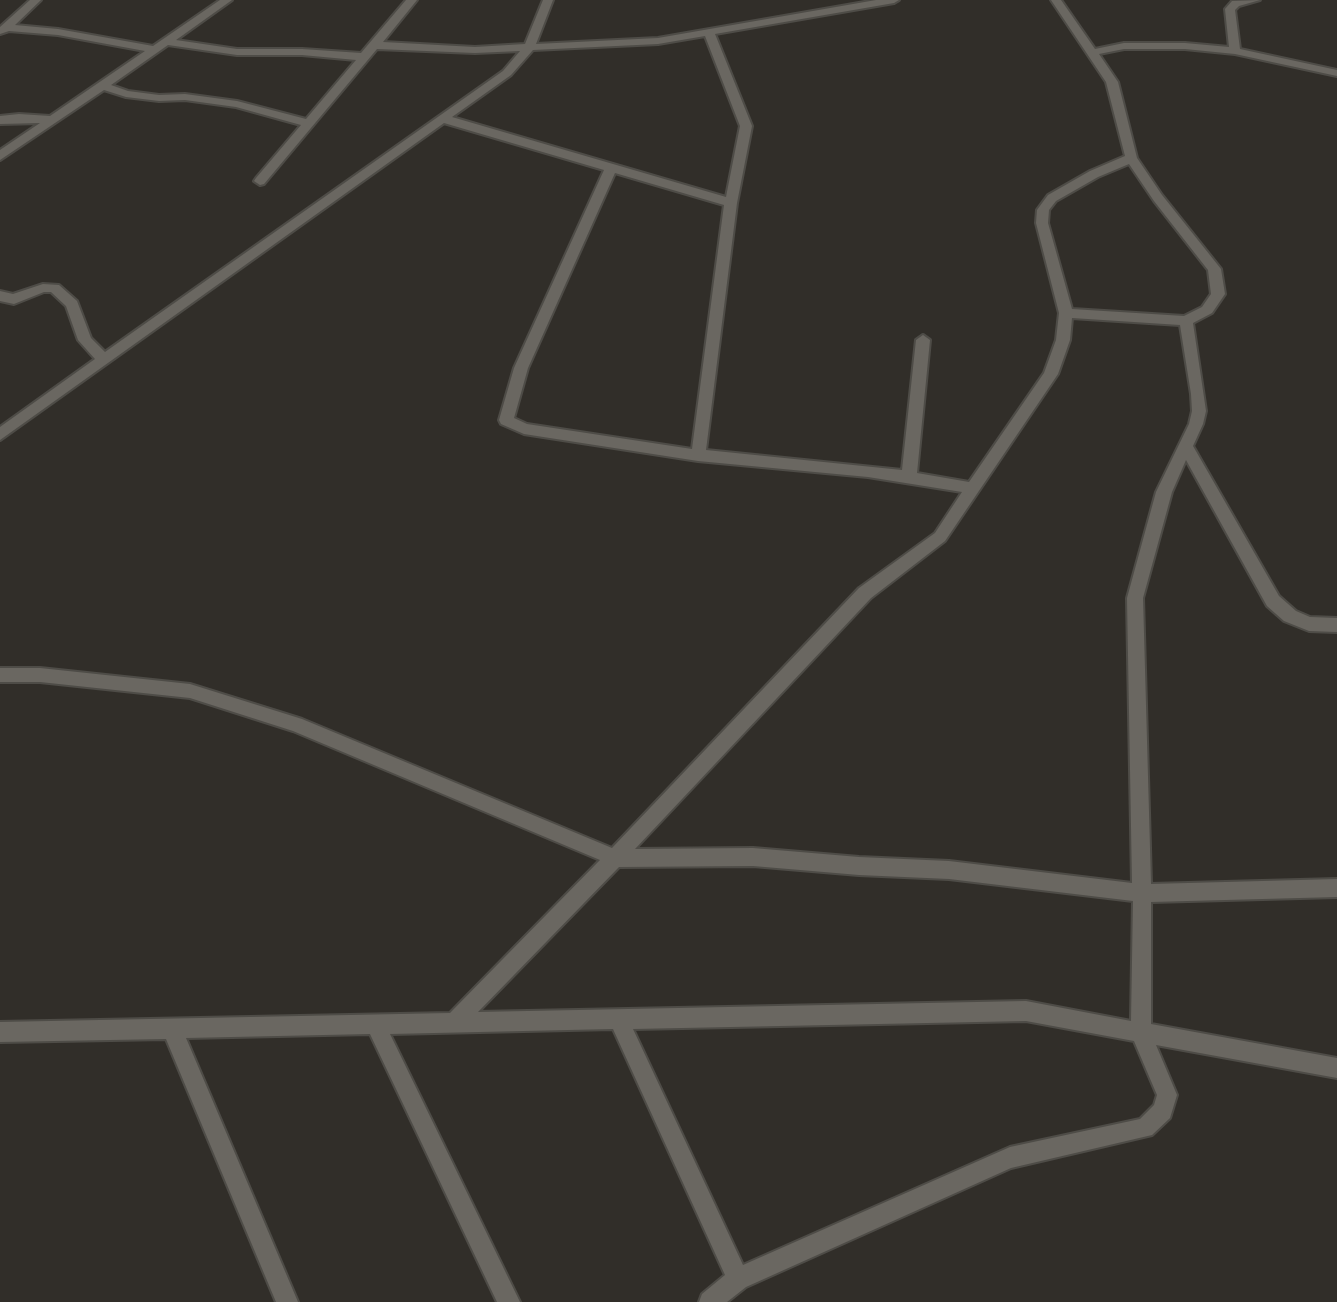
<!DOCTYPE html>
<html>
<head>
<meta charset="utf-8">
<style>
  body { margin:0 }
  canvas { display:block; background:#312e29 }
</style>
</head>
<body>
<canvas width="1337" height="1302"></canvas>
<script>
const ctx = document.querySelector('canvas').getContext('2d');
ctx.lineJoin = 'round';
function toPath(rows) {
  const path = new Path2D();
  for (const r of rows) {
    path.moveTo(r[0], r[1]);
    for (let i = 2; i < r.length; i += 2) path.lineTo(r[i], r[i + 1]);
  }
  return path;
}
function stroke(path, color, width, dash) {
  ctx.strokeStyle = color;
  ctx.lineWidth = width;
  ctx.lineCap = dash ? 'butt' : 'round';
  ctx.setLineDash(dash || []);
  ctx.stroke(path);
}
function paint(path, color) {
  ctx.fillStyle = color;
  ctx.fill(path, 'evenodd');
}
const minor = toPath([
  [30,0,41,0,15,25,58,29,153,46,220,0,232,0,176,40,237,49,302,49,361,53,406,0,417,0,383,42,475,47,525,44,543,0,553,0,536,44,658,38,876,0,899,0,894,3,715,34,752,126,737,203,706,450,902,470,916,340,923,335,930,340,917,473,969,482,1044,373,1056,340,1059,313,1036,223,1037,210,1048,195,1090,171,1125,156,1106,82,1051,0,1061,0,1095,49,1124,43,1185,43,1229,47,1225,9,1232,1,1260,0,1239,6,1235,10,1240,49,1337,70,1337,76,1235,54,1185,49,1124,49,1099,54,1118,82,1137,158,1162,195,1221,269,1225,294,1212,313,1193,323,1206,411,1203,424,1193,446,1279,596,1296,611,1310,617,1337,618,1337,632,1309,631,1284,621,1267,606,1186,460,1172,492,1143,598,1151,884,1337,879,1337,897,1151,902,1151,1024,1337,1058,1337,1078,1156,1045,1177,1095,1170,1118,1152,1135,1011,1168,746,1287,727,1302,699,1302,702,1294,725,1275,613,1029,390,1034,520,1302,497,1302,370,1034,186,1038,298,1302,276,1302,166,1039,0,1042,0,1022,450,1013,600,860,293,731,190,698,40,682,0,682,0,668,40,668,190,684,302,719,612,848,859,588,935,533,962,492,868,477,698,461,524,434,501,424,499,420,514,368,604,170,444,123,0,440,0,427,95,359,78,340,66,306,51,292,44,292,14,304,0,301,0,291,13,294,43,284,59,285,77,301,91,338,105,352,503,71,520,51,475,53,377,49,264,184,260,185,254,181,256,178,301,125,236,107,185,100,159,101,126,97,104,90,0,160,0,150,40,123,0,124,0,116,19,114,50,116,145,51,58,35,9,31,0,34,0,27,30,0],
  [705,36,740,126,726,197,452,117,511,75,533,50,658,44,705,36],
  [168,45,237,55,302,55,356,60,306,119,237,101,185,94,159,95,128,91,111,85,168,45],
  [1129,164,1154,201,1208,270,1211,294,1202,307,1184,316,1072,309,1048,223,1049,210,1056,201,1098,177,1129,164],
  [615,173,724,205,692,449,527,424,514,418,528,368,615,173],
  [1072,318,1180,325,1191,394,1192,411,1189,424,1156,492,1127,598,1132,883,949,861,859,857,753,848,635,849,871,598,945,541,1058,374,1070,340,1072,318],
  [753,866,859,875,949,879,1133,901,1131,1021,1026,1001,478,1012,619,867,753,866],
  [1026,1021,1134,1041,1157,1095,1154,1105,1140,1119,1010,1147,743,1265,633,1029,1026,1021]
]);
stroke(minor, '#4e4c47', 4);
paint(minor, '#6a6761');
</script>
</body>
</html>
